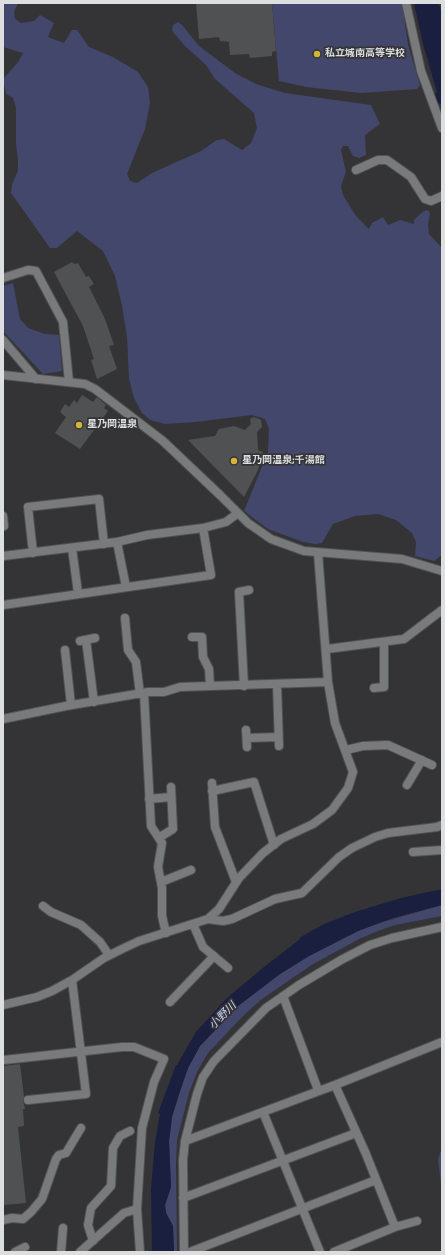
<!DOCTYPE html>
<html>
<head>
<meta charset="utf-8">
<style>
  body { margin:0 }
  #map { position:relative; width:445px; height:1255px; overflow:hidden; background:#343437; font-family:"Titillium Web",sans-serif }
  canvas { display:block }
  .frame { position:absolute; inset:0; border:4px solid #dddedf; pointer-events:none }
</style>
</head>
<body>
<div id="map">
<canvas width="445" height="1255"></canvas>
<div class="frame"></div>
</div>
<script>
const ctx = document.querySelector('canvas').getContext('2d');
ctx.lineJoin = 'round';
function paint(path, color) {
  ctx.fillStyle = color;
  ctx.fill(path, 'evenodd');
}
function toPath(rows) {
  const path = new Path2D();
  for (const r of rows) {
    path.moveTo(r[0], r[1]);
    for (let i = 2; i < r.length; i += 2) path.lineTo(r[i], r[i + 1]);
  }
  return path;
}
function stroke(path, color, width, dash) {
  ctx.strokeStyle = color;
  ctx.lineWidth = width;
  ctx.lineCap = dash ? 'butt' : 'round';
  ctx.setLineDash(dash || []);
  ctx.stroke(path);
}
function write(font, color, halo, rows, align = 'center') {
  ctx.font = font + ' "Titillium Web","Noto Sans JP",sans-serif';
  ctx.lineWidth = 3.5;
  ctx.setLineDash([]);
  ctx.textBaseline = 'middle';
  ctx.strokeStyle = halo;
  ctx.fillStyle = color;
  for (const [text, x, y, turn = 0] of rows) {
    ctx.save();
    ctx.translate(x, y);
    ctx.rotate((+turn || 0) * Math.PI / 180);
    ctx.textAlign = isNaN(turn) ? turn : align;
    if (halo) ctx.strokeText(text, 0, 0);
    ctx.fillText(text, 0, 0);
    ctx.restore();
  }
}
paint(toPath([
  [3,3,18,3,14,12,15,19,21,23,34,21,40,15,54,23,48,37,64,43,72,30,77,30,89,47,113,57,138,72,148,87,150,103,145,129,127,174,130,181,137,183,152,173,201,151,217,140,224,139,242,150,251,143,257,128,254,113,215,79,206,65,185,46,172,31,173,25,178,22,182,25,199,46,235,73,256,84,285,93,371,105,380,124,365,135,366,155,359,158,353,156,348,146,343,146,341,150,346,172,341,186,343,195,356,216,369,229,372,223,383,217,388,225,400,220,414,224,414,220,420,214,426,210,429,211,430,214,428,224,429,234,442,248,442,555,434,561,415,556,416,542,412,533,396,520,378,514,355,516,333,524,322,543,315,544,303,542,268,529,244,511,268,452,269,429,265,419,252,415,195,422,165,424,150,420,142,413,134,398,129,379,127,336,122,306,115,276,103,251,77,231,57,248,50,248,11,193,12,184,18,171,18,160,16,144,16,108,13,98,6,94,3,79,18,62,23,53,3,47],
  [272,3,402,3,408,45,420,85,417,89,361,93,306,87,279,81],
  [13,283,20,319,28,328,45,334,59,335,62,371,43,374,3,331,3,286],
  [442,905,442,916,395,925,378,931,361,938,313,964,262,999,245,1014,208,1053,197,1072,189,1093,177,1140,176,1164,177,1252,174,1252,173,1226,166,1213,165,1205,171,1187,169,1141,172,1117,180,1091,188,1068,200,1046,238,1006,280,974,309,956,358,931,376,924],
  [442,1147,442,1191,438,1160]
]), '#42476b');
paint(toPath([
  [414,3,439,3,442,16,442,104,437,103,434,94,437,92,423,44],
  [442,889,442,905,393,918,358,931,309,956,280,974,238,1006,200,1046,188,1068,180,1091,172,1117,169,1141,171,1187,165,1205,166,1213,173,1226,174,1252,152,1252,151,1189,155,1142,160,1114,158,1113,176,1065,177,1065,196,1032,227,998,264,967,300,939,299,938,324,924,355,912,401,898]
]), '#1a1e3f');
paint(toPath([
  [196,3,272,3,276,51,272,52,272,56,250,58,249,54,230,55,229,42,220,41,219,37,199,39],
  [72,262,74,264,78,263,86,277,89,276,94,284,89,287,105,319,114,345,109,346,117,369,97,379,91,360,94,359,83,326,54,272],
  [82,395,93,402,97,397,106,405,104,408,108,411,80,449,55,433,66,417,60,412,65,404,69,407,74,400,77,403],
  [254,417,261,420,262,427,257,432,258,450,263,452,258,470,244,497,188,440,215,436,219,429,234,426,245,430,251,424,250,419],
  [20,1064,24,1097,23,1100,25,1109,23,1109,24,1126,18,1127,26,1203,3,1205,3,1066]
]), '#505153');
const minor = toPath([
  [406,3,421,71,442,128],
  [356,170,378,160,387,160,411,177,425,199,431,201,442,196],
  [3,278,28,270,36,271,63,322,69,382],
  [3,340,36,379],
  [3,375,85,384,95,389,163,441,221,496,248,523,271,539,304,551,402,559,442,571],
  [3,516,4,526],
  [117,542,126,587],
  [72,548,78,593],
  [33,553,28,507,99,499,104,544],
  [3,556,117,542,147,535,203,528,226,522,238,513],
  [3,605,211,575,203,528],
  [125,618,128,650,136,662,140,694],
  [192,637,202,637,203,657,209,669,210,686],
  [86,640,94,702],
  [80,641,95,638],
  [327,649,404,639,442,610],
  [65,650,71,705],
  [277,684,279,746],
  [244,686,239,592,249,590],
  [374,688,384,687,384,642],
  [144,693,151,826,162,843,158,867,162,888,162,916,166,933],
  [3,719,66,706,148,692,164,692,180,687,328,682,318,553],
  [246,730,247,747],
  [247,738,278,737],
  [346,750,363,746,388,745,432,765],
  [212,783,215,827,236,882],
  [407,785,422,760],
  [212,791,254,782,274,845],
  [149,799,171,797],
  [160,837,173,829,171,787],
  [413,852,442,850],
  [161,882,191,870],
  [43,906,51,912,81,925,100,942,109,955],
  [208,919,223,921,232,919,275,899,302,893,339,857,352,848,375,837,388,833,437,827,442,825],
  [193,924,203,947,228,968],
  [283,996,318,1090],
  [170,1002,214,956],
  [3,1005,37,997,52,991,72,980,104,958,122,949,139,941,208,919,219,909,239,878,263,853,281,839,313,824,332,810,348,788,353,772,335,723,328,682],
  [4,1060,122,1047,134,1047,164,1059,154,1082,142,1128,137,1209,140,1252],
  [335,1085,366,1154,395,1227],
  [28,1100,86,1094,72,980],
  [263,1112,320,1252],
  [185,1141,335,1085,442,1042],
  [183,1198,356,1133],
  [3,1220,12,1218,23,1219,31,1212,42,1199,56,1159,59,1155,66,1153,81,1128],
  [93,1241,88,1225,91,1208,111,1186,113,1148,120,1136,130,1131],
  [15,1252,25,1247],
  [61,1252,63,1228],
  [80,1252,124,1213,137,1209],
  [184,1252,183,1160,185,1141,197,1094,203,1077,214,1061,266,1008,299,985,341,960,370,945,392,938,442,927],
  [190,1252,376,1180],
  [334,1252,395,1227,417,1221]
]);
stroke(minor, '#525254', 10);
stroke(minor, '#797a7c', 8);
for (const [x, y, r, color] of [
  [317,54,4,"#d3b635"],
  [79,425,4,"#d3b635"],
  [234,461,4,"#d3b635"]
]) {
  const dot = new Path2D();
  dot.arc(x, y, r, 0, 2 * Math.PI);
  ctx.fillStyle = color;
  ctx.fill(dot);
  stroke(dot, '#343437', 1.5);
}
write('bold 10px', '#dddedf', '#343437', [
  ["私立城南高等学校",325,54],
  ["星乃岡温泉",87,425],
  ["星乃岡温泉;千湯館",242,461]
], 'left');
write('italic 11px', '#ccd4fb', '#343437', [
  ["小野川",223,1016,-45]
]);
</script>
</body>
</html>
